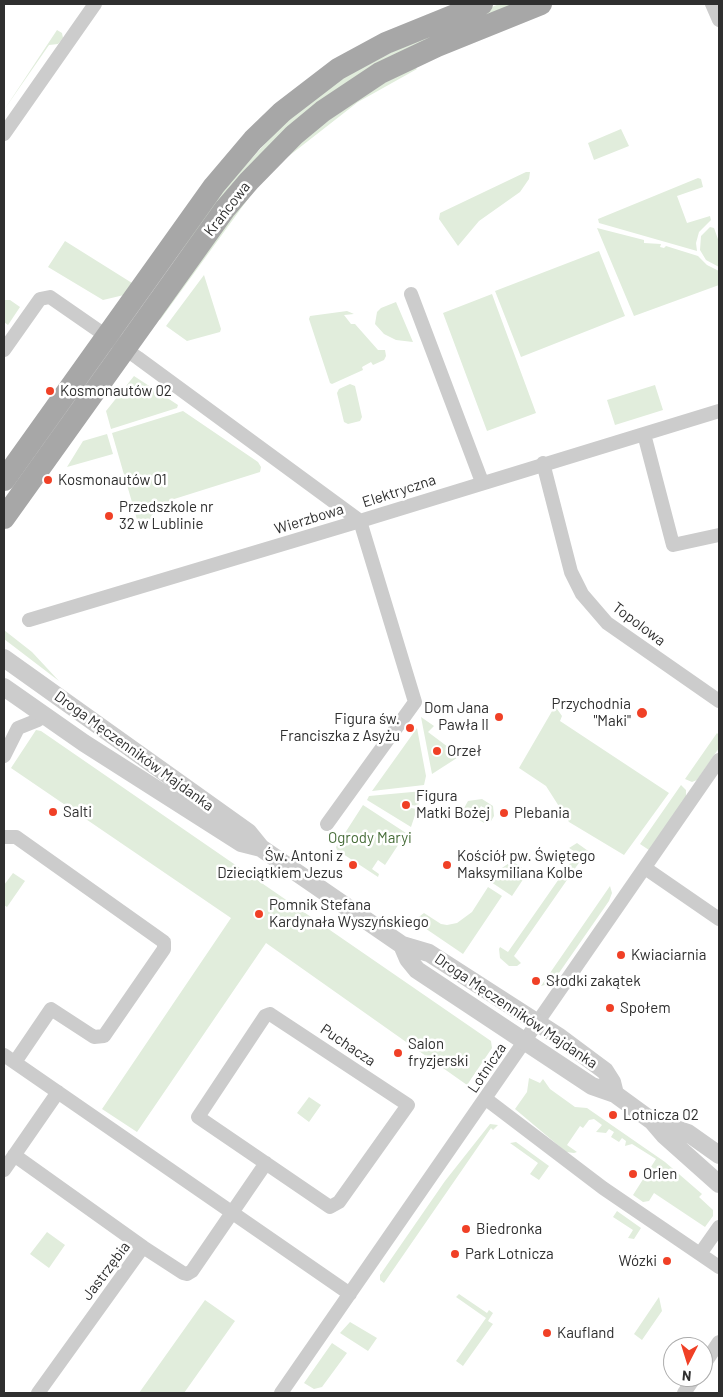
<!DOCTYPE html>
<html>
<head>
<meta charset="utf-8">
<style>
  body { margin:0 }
  #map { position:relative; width:723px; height:1397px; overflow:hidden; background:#fff; font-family:Barlow,sans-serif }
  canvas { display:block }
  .frame { position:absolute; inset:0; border:5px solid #2f2f2f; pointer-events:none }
  .north { position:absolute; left:663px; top:1337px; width:50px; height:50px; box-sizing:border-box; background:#fff; border:1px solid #acacac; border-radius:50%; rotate:185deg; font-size:14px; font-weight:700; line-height:20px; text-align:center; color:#2f2f2f }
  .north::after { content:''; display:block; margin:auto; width:18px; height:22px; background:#f04026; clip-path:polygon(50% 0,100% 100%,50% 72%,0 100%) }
</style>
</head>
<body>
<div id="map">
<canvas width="723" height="1397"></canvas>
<div class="frame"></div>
<div class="north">N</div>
</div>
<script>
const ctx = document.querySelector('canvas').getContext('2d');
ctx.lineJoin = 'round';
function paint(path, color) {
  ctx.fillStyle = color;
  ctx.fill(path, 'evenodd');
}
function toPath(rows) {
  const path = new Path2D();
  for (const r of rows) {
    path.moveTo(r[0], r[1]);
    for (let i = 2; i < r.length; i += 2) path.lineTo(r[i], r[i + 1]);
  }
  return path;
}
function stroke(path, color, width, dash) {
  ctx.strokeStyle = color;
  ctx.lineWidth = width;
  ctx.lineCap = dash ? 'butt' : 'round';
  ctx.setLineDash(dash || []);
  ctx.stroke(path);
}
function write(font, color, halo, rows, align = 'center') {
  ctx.font = font + ' Barlow,sans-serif';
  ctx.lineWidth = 5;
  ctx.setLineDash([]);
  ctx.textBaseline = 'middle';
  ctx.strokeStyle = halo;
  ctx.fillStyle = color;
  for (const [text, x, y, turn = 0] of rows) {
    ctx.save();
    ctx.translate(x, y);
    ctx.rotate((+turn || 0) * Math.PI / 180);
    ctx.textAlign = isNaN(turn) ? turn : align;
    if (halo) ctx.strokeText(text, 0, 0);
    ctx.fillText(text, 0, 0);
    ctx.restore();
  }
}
paint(toPath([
  [499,4,520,4,337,91,145,307,216,198,281,126,343,78,419,38],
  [57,30,62,33,63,38,58,44,49,45,4,110],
  [415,67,417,69,358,102,285,159,253,192,160,320,157,317,272,165,359,96],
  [621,129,629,146,594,160,588,143],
  [526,172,530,172,529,179,520,192,479,221,458,246,439,219,440,213],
  [698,178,701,179,703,187,677,196,687,223,710,216,711,220,699,232,696,243,697,251,599,223,598,219],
  [710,227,714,228,719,242,719,267,706,260,700,250,701,236],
  [597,228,644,240,644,243,661,244,660,247,664,248,666,246,698,256,707,265,719,271,719,285,634,316],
  [65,241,132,283,124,295,103,300,48,267],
  [599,251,625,316,521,357,495,291],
  [204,275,221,329,220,332,187,341,166,326],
  [492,294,536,413,487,431,443,313],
  [4,300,10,300,20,307,8,325,4,322],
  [396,302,413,342,396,340,384,334,375,324,377,312,381,308],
  [347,311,354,314,344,315,351,324,355,324,378,350,385,350,386,356,384,360,373,365,371,362,362,367,363,370,332,384,330,383,309,319,310,316],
  [134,376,178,405,177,408,111,429,106,411],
  [350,384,355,386,362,417,360,421,348,424,344,422,337,393,339,389],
  [655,385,663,410,615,425,607,400],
  [183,411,258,462,261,467,260,472,171,500,151,516,152,519,138,523,112,433],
  [107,434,113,454,67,467,83,441],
  [4,630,32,652,59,681,4,639],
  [555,706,562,716,560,721,669,793,624,855,569,822,546,786,519,768],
  [421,717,434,726,428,732,460,756,432,774],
  [417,728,426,776,424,785,372,791],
  [36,730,41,731,491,1041,492,1048,467,1085,266,943,137,1132,102,1109,231,918,11,768],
  [717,733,719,735,719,748,697,780,692,782,685,779],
  [681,785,686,790,686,797,649,850,640,844],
  [423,791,418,806,404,804,404,807,417,809,411,827,367,800,369,796],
  [482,799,493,806,494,816,491,821,484,823,478,819,484,815,482,813,484,808,481,806,478,811,476,810,474,817,463,810,468,801],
  [363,805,406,833,385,865,378,860,372,869,379,874,378,877,337,850,336,847],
  [577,843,591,853,592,860,591,862,583,857,514,956,521,963,517,966,509,966,500,958,499,949,500,947,508,952,577,853,569,848],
  [512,861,528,872,512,896,491,882,499,870],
  [13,873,25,881,7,907,4,905,4,885],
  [610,886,612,893,609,901,552,983,541,986],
  [488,887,502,896,463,954,416,922,416,919,424,913,441,924,447,925,457,923,472,912],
  [529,1078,540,1083,543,1079,550,1089,575,1107,587,1108,665,1162,702,1194,699,1197,713,1210,713,1216,705,1227,654,1193,649,1201,643,1202,633,1195,656,1159,632,1144,625,1146,626,1141,622,1138,619,1142,611,1137,614,1132,609,1129,606,1133,596,1132,602,1125,594,1119,589,1120,583,1128,580,1126,567,1145,577,1152,574,1153,566,1152,515,1109,527,1092],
  [309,1097,321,1105,309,1122,297,1113],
  [490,1124,498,1125,493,1130,491,1128,384,1283,380,1280,380,1275,445,1181],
  [516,1142,549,1166,539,1180,530,1174,538,1163,510,1143],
  [617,1211,641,1228,634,1239,628,1238,633,1230,613,1217],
  [47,1232,65,1245,49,1268,30,1254],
  [459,1294,487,1313,489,1310,493,1313,488,1321,493,1324,463,1366,456,1361,486,1318,456,1297],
  [659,1297,662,1311,642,1340,634,1334],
  [205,1300,235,1321,184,1393,139,1393],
  [350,1322,377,1338,368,1351,340,1333],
  [332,1343,347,1353,322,1387,314,1389,304,1383]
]), '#e1eddc');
stroke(toPath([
  [712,4,719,20],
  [4,134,95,4],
  [411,294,482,482],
  [4,350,40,299,50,297,138,358,360,521,719,411],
  [644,434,673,545,719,535],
  [543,463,571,572,582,594,607,623,719,701],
  [29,620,360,521,415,702,327,824],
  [4,756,18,728,38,720],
  [4,837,16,837,164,942,164,949,104,1036,94,1037,51,1009,15,1062],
  [645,868,719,919],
  [270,1014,408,1105,339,1202,330,1207,198,1117,265,1016,270,1014],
  [4,1055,350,1294],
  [486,1099,603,1188,719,1267],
  [14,1155,143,1247,183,1273,187,1274,192,1271,266,1163],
  [4,1170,58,1092],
  [700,1254,719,1227],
  [703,1366,719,1342],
  [38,1393,143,1247],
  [281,1393,719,760],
  [684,1393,695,1377]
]), '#ccc', 14);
stroke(toPath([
  [4,658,248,832,261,848,402,945,429,953,558,1036,605,1071,612,1082,615,1094],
  [4,687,84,743,241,843,261,848],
  [402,945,408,959,417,970,592,1086,615,1094,652,1121,664,1135,719,1184],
  [652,1121,688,1133,719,1155]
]), '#ccc', 18);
stroke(toPath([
  [4,480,214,186,253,140,282,112,338,69,386,43,482,4],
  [4,518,225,209,249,181,294,135,323,111,380,73,437,46,541,4]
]), '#a7a7a7', 22);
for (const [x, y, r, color] of [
  [50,391,5,"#f04026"],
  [48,480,5,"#f04026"],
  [109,516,5,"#f04026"],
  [642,713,6,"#f04026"],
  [499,717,5,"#f04026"],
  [410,728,5,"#f04026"],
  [437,751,5,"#f04026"],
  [406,805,5,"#f04026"],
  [53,812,5,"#f04026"],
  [504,813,5,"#f04026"],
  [353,865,5,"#f04026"],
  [447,865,5,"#f04026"],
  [259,914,5,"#f04026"],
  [621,955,5,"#f04026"],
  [536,981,5,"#f04026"],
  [610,1008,5,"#f04026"],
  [398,1053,5,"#f04026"],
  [613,1115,5,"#f04026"],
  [633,1174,5,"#f04026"],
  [466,1229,5,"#f04026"],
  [455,1254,5,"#f04026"],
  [667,1261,5,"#f04026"],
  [547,1333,5,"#f04026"]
]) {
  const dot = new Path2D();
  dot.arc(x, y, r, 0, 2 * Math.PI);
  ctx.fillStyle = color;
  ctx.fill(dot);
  stroke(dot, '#fff', 2);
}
write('15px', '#2f2f2f', '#fff', [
  ["Krańcowa",227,209,-52],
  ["Elektryczna",399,491,-18],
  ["Wierzbowa",309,519,-17],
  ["Topolowa",639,624,37],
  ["Droga Męczenników Majdanka",134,751,36],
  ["Droga Męczenników Majdanka",516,1011,34],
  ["Puchacza",348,1045,34],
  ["Lotnicza",487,1068,-56],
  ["Jastrzębia",106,1271,-53]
]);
write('15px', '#2f2f2f', '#fff', [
  ["Kosmonautów 02",60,391],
  ["Kosmonautów 01",58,480],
  ["Przedszkole nr",119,507],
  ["32 w Lublinie",119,524],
  ["Przychodnia",631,704,"right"],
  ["\"Maki\"",631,721,"right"],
  ["Dom Jana",489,708,"right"],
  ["Pawła II",489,725,"right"],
  ["Figura św.",400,719,"right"],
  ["Franciszka z Asyżu",400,736,"right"],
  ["Orzeł",447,751],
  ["Figura",416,796],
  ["Matki Bożej",416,813],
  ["Salti",63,812],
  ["Plebania",514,813],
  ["Św. Antoni z",343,856,"right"],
  ["Dzieciątkiem Jezus",343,873,"right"],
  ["Kościół pw. Świętego",457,856],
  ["Maksymiliana Kolbe",457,873],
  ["Pomnik Stefana",269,905],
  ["Kardynała Wyszyńskiego",269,922],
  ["Kwiaciarnia",631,955],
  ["Słodki zakątek",546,981],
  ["Społem",620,1008],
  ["Salon",408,1044],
  ["fryzjerski",408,1061],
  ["Lotnicza 02",623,1115],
  ["Orlen",643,1174],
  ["Biedronka",476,1229],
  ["Park Lotnicza",465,1254],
  ["Wózki",657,1261,"right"],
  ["Kaufland",557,1333]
], 'left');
write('15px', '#476d39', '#fff', [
  ["Ogrody Maryi",370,838]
]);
</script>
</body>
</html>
